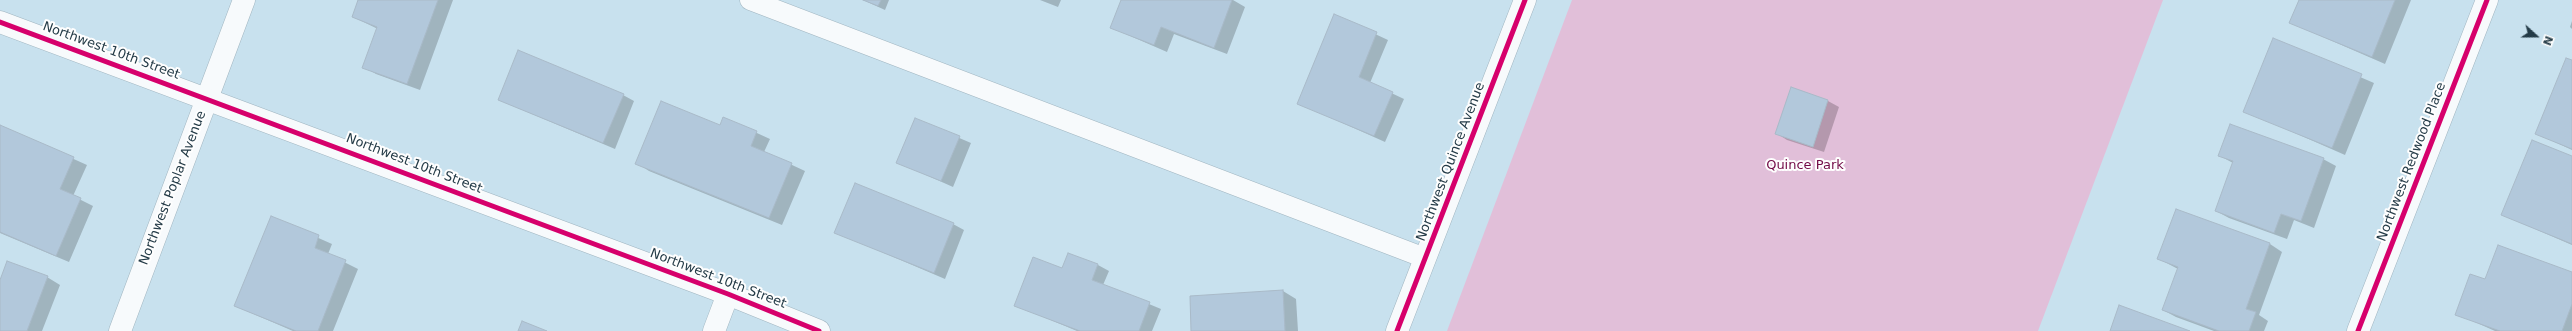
<!DOCTYPE html>
<html>
<head>
<meta charset="utf-8">
<style>
  body { margin:0 }
  #map { position:relative; width:2572px; height:331px; overflow:hidden; background:#c8e1ee; font-family:"DejaVu Sans",sans-serif }
  canvas { display:block }
  .north { position:absolute; left:2516px; top:16px; width:40px; height:40px; -webkit-text-stroke:3px #fefefe; paint-order:stroke; rotate:111deg; font-size:11px; font-weight:700; line-height:16px; text-align:center; color:#243b47 }
  .north::after { content:''; display:block; margin:auto; width:14px; height:18px; background:#243b47; clip-path:polygon(50% 0,100% 100%,50% 72%,0 100%) }
</style>
</head>
<body>
<div id="map">
<canvas width="2572" height="331"></canvas>
<div class="north">N</div>
</div>
<script>
const ctx = document.querySelector('canvas').getContext('2d');
ctx.lineJoin = 'round';
function paint(path, color) {
  ctx.fillStyle = color;
  ctx.fill(path, 'evenodd');
}
function toPath(rows) {
  const path = new Path2D();
  for (const r of rows) {
    path.moveTo(r[0], r[1]);
    for (let i = 2; i < r.length; i += 2) path.lineTo(r[i], r[i + 1]);
  }
  return path;
}
function stroke(path, color, width, dash) {
  ctx.strokeStyle = color;
  ctx.lineWidth = width;
  ctx.lineCap = dash ? 'butt' : 'round';
  ctx.setLineDash(dash || []);
  ctx.stroke(path);
}
function write(font, color, halo, rows, align = 'center') {
  ctx.font = font + ' "DejaVu Sans",sans-serif';
  ctx.lineWidth = 4;
  ctx.setLineDash([]);
  ctx.textBaseline = 'middle';
  ctx.strokeStyle = halo;
  ctx.fillStyle = color;
  for (const [text, x, y, turn = 0] of rows) {
    ctx.save();
    ctx.translate(x, y);
    ctx.rotate((+turn || 0) * Math.PI / 180);
    ctx.textAlign = isNaN(turn) ? turn : align;
    if (halo) ctx.strokeText(text, 0, 0);
    ctx.fillText(text, 0, 0);
    ctx.restore();
  }
}
paint(toPath([
  [1572,0,2163,0,2038,331,1447,331]
]), '#e1bfd9');
paint(toPath([
  [359,0,453,0,420,90,376,74,364,67,378,29,353,17],
  [863,0,889,0,885,10],
  [1040,0,1061,0,1058,7],
  [1122,0,1233,0,1245,7,1227,54,1174,34,1167,52,1112,28],
  [2300,0,2411,0,2385,64,2291,23],
  [1334,15,1388,40,1370,83,1404,99,1385,142,1298,103],
  [2572,21,2572,29,2570,27],
  [2274,40,2374,83,2345,155,2245,111],
  [2572,61,2572,150,2536,133],
  [1792,88,1828,101,1839,107,1824,152,1787,140,1776,133],
  [623,95,634,101,615,149,499,100],
  [724,118,770,139,764,152,805,171,782,225,649,171,637,163,720,126],
  [915,119,971,143,953,187,897,162],
  [0,126,87,165,73,196,93,206,69,262,0,233],
  [2220,156,2323,159,2336,166,2314,228,2294,220,2287,239,2229,218,2216,211,2233,163],
  [2572,157,2572,245,2503,215],
  [2177,210,2270,244,2282,252,2259,315,2268,321,2264,331,2214,331,2176,317,2163,310,2178,269,2159,259],
  [271,217,332,244,328,254,358,269,333,331,293,331,235,306],
  [953,224,964,230,945,279,835,232],
  [1098,265,1109,271,1103,285,1161,309,1152,331,1077,331,1015,305,1063,269],
  [2572,273,2572,331,2495,331,2457,314,2485,280],
  [47,277,60,285,42,331,0,331,0,282],
  [1283,291,1296,299,1298,331,1192,331,1191,297]
]), '#0003');
const building = toPath([
  [358,0,438,0,407,84,362,68,377,27,352,17,358,0],
  [863,0,881,0,878,6,863,0],
  [1121,0,1232,0,1214,48,1161,27,1154,45,1110,28,1121,0],
  [2299,0,2395,0,2372,57,2289,23,2299,0],
  [1334,14,1377,32,1359,77,1393,92,1374,136,1297,104,1334,14],
  [2273,38,2362,74,2332,148,2243,112,2273,38],
  [518,50,624,94,603,143,498,100,518,50],
  [2566,58,2572,60,2572,149,2535,134,2566,58],
  [1791,87,1828,100,1813,147,1775,134,1791,87],
  [661,101,720,125,723,117,757,131,751,146,792,163,769,218,635,164,661,101],
  [915,118,960,136,941,181,896,163,915,118],
  [2230,124,2324,158,2301,221,2281,214,2274,233,2215,211,2233,161,2218,156,2230,124],
  [0,125,74,157,60,189,81,198,56,256,0,232,0,125],
  [2532,140,2572,156,2572,244,2501,215,2532,140],
  [855,183,954,223,934,273,834,233,855,183],
  [2176,209,2270,243,2246,309,2256,312,2249,331,2219,331,2162,310,2178,267,2157,259,2176,209],
  [271,216,319,235,315,248,346,260,318,331,296,331,234,306,271,216],
  [2498,245,2572,272,2572,304,2562,331,2500,331,2455,315,2470,274,2485,279,2498,245],
  [1068,253,1098,264,1092,280,1150,302,1139,331,1080,331,1014,306,1033,257,1062,268,1068,253],
  [7,261,48,276,27,331,0,331,0,280,7,261],
  [1283,290,1285,331,1191,331,1190,296,1283,290],
  [2119,305,2190,331,2110,331,2119,305],
  [522,321,547,331,518,331,522,321]
]);
paint(building, '#b2c8db');
stroke(building, '#a9bac8', 1);
const lane = toPath([
  [750,0,1425,258]
]);
const street = toPath([
  [120,331,244,0],
  [714,331,728,294],
  [1397,331,1525,0],
  [2358,331,2487,0]
]);
const secondary = toPath([
  [0,22,728,294,819,331]
]);
stroke(lane, '#a0b5c0', 21);
stroke(street, '#a0b5c0', 23);
stroke(secondary, '#a0b5c0', 23);
stroke(lane, '#f7fafc', 20);
stroke(street, '#f7fafc', 22);
stroke(secondary, '#f7fafc', 22);
stroke(toPath([
  [0,22,728,294,819,331],
  [1397,331,1525,0],
  [2358,331,2487,0]
]), '#d6006c', 5);
write('13px', '#243b47', '#fefefe', [
  ["Northwest 10th Street",111,51,20],
  ["Northwest Quince Avenue",1451,162,-69],
  ["Northwest Redwood Place",2412,162,-69],
  ["Northwest 10th Street",414,164,21],
  ["Northwest Poplar Avenue",173,188,-69],
  ["Northwest 10th Street",718,279,21]
]);
write('13px', '#720b47', '#fefefe', [
  ["Quince Park",1805,166]
]);
</script>
</body>
</html>
